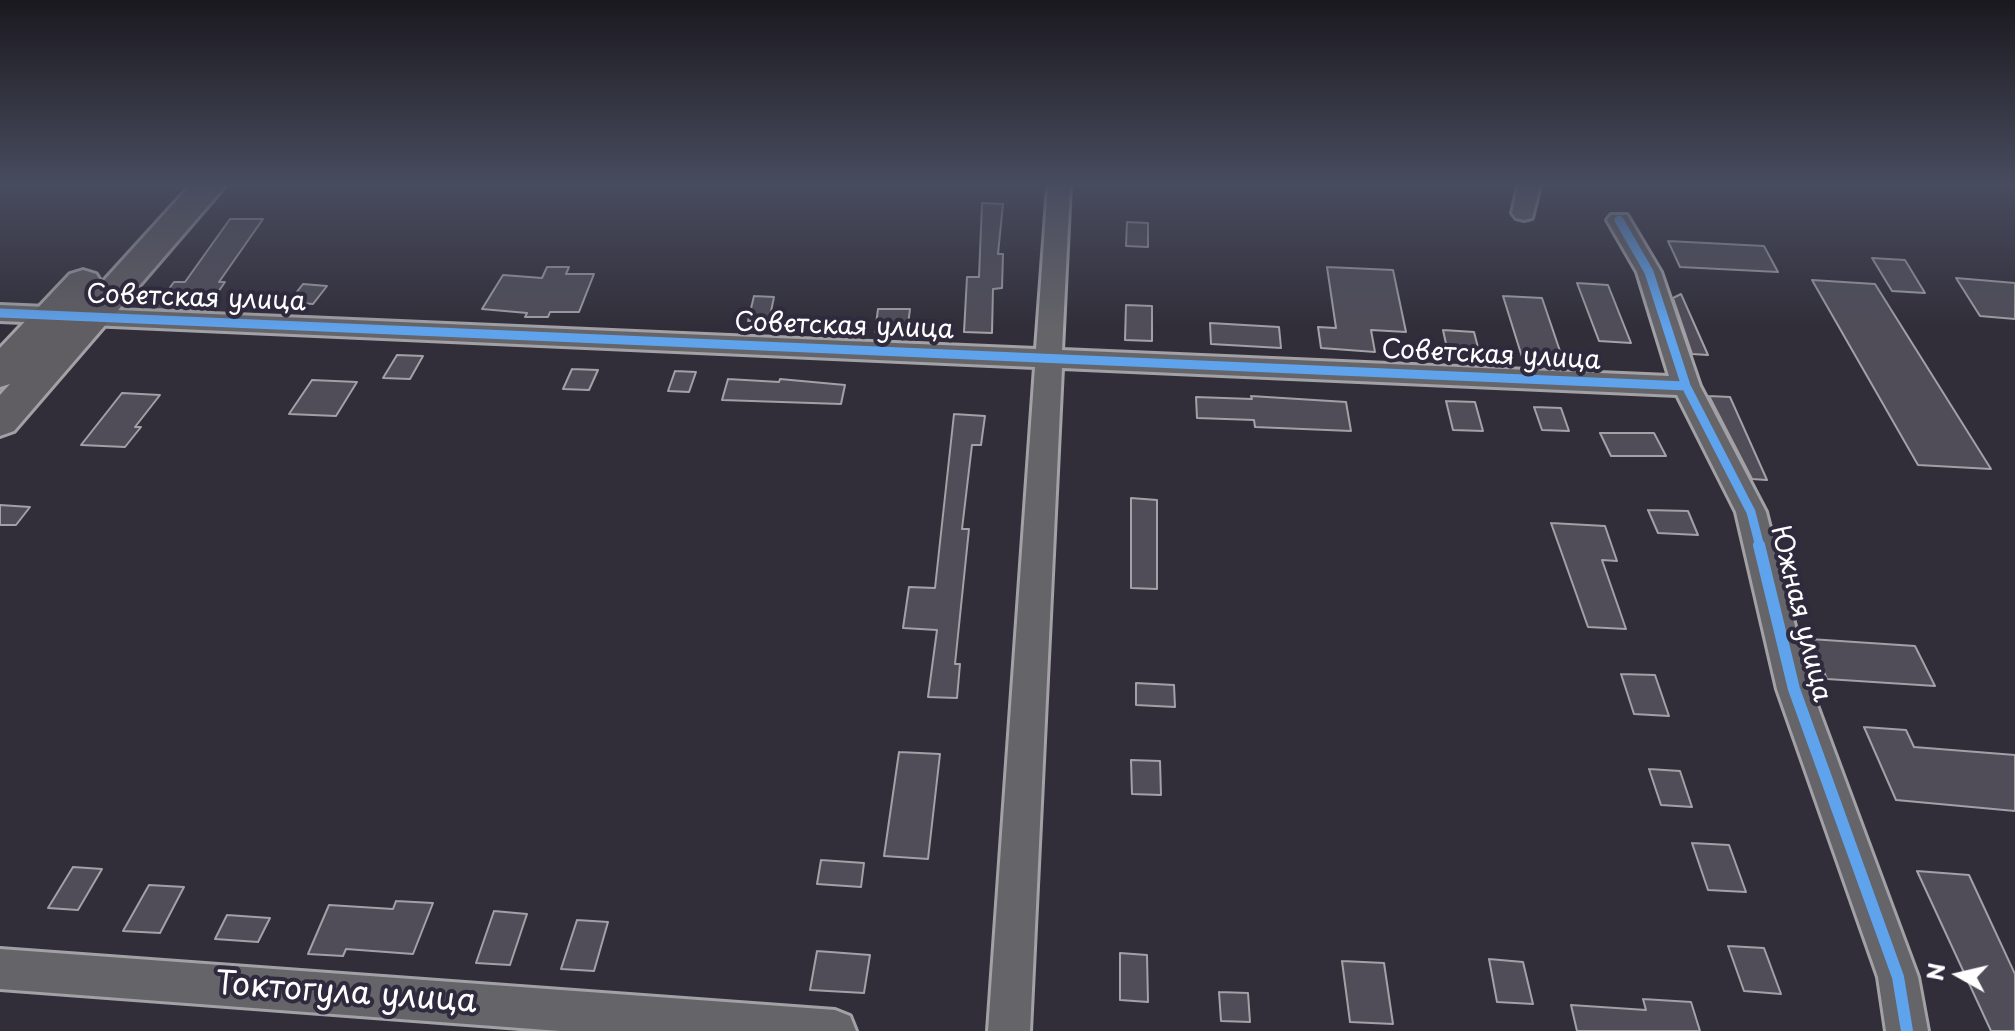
<!DOCTYPE html>
<html>
<head>
<meta charset="utf-8">
<style>
  body { margin:0 }
  #map { position:relative; width:2015px; height:1031px; overflow:hidden; background:#312e39; font-family:"Playpen Sans",sans-serif }
  canvas { display:block }
  .north { position:absolute; left:1919px; top:935px; width:80px; height:80px; -webkit-text-stroke:6px #2f2a3d; paint-order:stroke; rotate:278deg; font-size:22px; font-weight:700; line-height:32px; text-align:center; color:#fff }
  .north::after { content:''; display:block; margin:auto; width:28px; height:36px; background:#fff; clip-path:polygon(50% 0,100% 100%,50% 72%,0 100%) }
</style>
</head>
<body>
<div id="map">
<canvas width="2015" height="1031"></canvas>
<div class="north">N</div>
</div>
<script>
const ctx = document.querySelector('canvas').getContext('2d');
ctx.lineJoin = 'round';
function paint(path, color) {
  ctx.fillStyle = color;
  ctx.fill(path, 'evenodd');
}
function toPath(rows) {
  const path = new Path2D();
  for (const r of rows) {
    path.moveTo(r[0], r[1]);
    for (let i = 2; i < r.length; i += 2) path.lineTo(r[i], r[i + 1]);
  }
  return path;
}
function stroke(path, color, width, dash) {
  ctx.strokeStyle = color;
  ctx.lineWidth = width;
  ctx.lineCap = dash ? 'butt' : 'round';
  ctx.setLineDash(dash || []);
  ctx.stroke(path);
}
function write(font, color, halo, rows, align = 'center') {
  ctx.font = font + ' "Playpen Sans",sans-serif';
  ctx.lineWidth = 8;
  ctx.setLineDash([]);
  ctx.textBaseline = 'middle';
  ctx.strokeStyle = halo;
  ctx.fillStyle = color;
  for (const [text, x, y, turn = 0] of rows) {
    ctx.save();
    ctx.translate(x, y);
    ctx.rotate((+turn || 0) * Math.PI / 180);
    ctx.textAlign = isNaN(turn) ? turn : align;
    if (halo) ctx.strokeText(text, 0, 0);
    ctx.fillText(text, 0, 0);
    ctx.restore();
  }
}
const building = toPath([
  [982,203,1003,204,998,254,1003,254,1002,288,993,289,992,333,964,332,967,277,979,277,982,203],
  [230,219,263,219,219,282,225,282,205,311,154,309,174,282,185,282,230,219],
  [1127,222,1148,223,1148,247,1126,246,1127,222],
  [1668,241,1764,246,1778,272,1680,267,1668,241],
  [1872,258,1905,260,1925,293,1892,291,1872,258],
  [547,267,569,267,566,274,594,274,579,312,550,312,548,317,525,317,527,313,482,309,503,275,542,278,547,267],
  [1327,267,1393,270,1406,332,1371,330,1375,352,1321,348,1318,327,1336,328,1327,267],
  [1956,278,2015,283,2015,319,1980,316,1956,278],
  [1812,280,1875,284,1991,469,1918,465,1812,280],
  [1577,283,1608,285,1631,343,1599,341,1577,283],
  [303,284,327,286,313,304,289,302,303,284],
  [1681,294,1708,355,1692,354,1673,298,1681,294],
  [754,296,774,297,769,321,748,321,754,296],
  [1503,296,1542,298,1563,360,1522,357,1503,296],
  [1126,305,1152,306,1152,341,1125,340,1126,305],
  [878,309,910,309,907,333,875,332,878,309],
  [1210,323,1279,327,1281,348,1211,344,1210,323],
  [1443,330,1474,332,1480,355,1448,353,1443,330],
  [397,355,423,356,410,379,383,378,397,355],
  [572,369,598,370,589,390,563,389,572,369],
  [675,371,696,372,689,392,668,391,675,371],
  [728,379,779,382,780,379,845,385,841,404,722,400,728,379],
  [312,380,357,382,336,416,289,414,312,380],
  [122,393,160,395,135,427,141,427,125,447,81,445,122,393],
  [1251,396,1346,402,1351,431,1255,427,1254,420,1197,418,1196,397,1252,399,1251,396],
  [1709,396,1730,397,1767,480,1752,479,1709,396],
  [1446,401,1475,402,1483,431,1453,430,1446,401],
  [1534,407,1561,408,1569,431,1542,430,1534,407],
  [954,414,985,416,981,445,972,445,962,529,969,529,955,664,960,664,957,698,928,697,937,630,903,628,909,587,935,588,954,414],
  [1600,433,1654,433,1666,456,1611,456,1600,433],
  [1131,498,1157,500,1157,589,1131,588,1131,498],
  [0,505,30,507,16,525,0,525,0,505],
  [1648,510,1688,511,1698,535,1658,533,1648,510],
  [1551,523,1605,526,1617,561,1602,560,1626,629,1588,627,1551,523],
  [1810,639,1915,646,1935,686,1827,679,1810,639],
  [1621,674,1655,675,1669,716,1634,714,1621,674],
  [1136,683,1174,685,1175,707,1136,705,1136,683],
  [1864,727,1906,730,1914,747,2015,755,2015,811,1896,800,1864,727],
  [899,752,940,754,928,859,884,856,899,752],
  [1131,760,1160,761,1161,795,1132,794,1131,760],
  [1649,769,1680,771,1692,807,1661,805,1649,769],
  [1692,843,1729,845,1746,892,1708,890,1692,843],
  [821,860,864,863,861,887,817,884,821,860],
  [73,867,102,869,78,910,48,908,73,867],
  [1917,871,1969,875,2015,974,2015,1031,1991,1031,1917,871],
  [149,885,184,887,160,933,123,931,149,885],
  [396,901,433,903,413,954,346,949,343,956,308,954,329,905,393,909,396,901],
  [494,911,527,914,510,965,476,963,494,911],
  [227,915,270,918,258,942,215,939,227,915],
  [577,920,608,922,594,971,561,969,577,920],
  [1728,946,1764,948,1781,994,1744,991,1728,946],
  [817,951,870,955,864,993,810,990,817,951],
  [1120,953,1147,955,1148,1002,1120,1000,1120,953],
  [1489,959,1523,962,1533,1004,1497,1002,1489,959],
  [1342,961,1384,963,1393,1024,1350,1022,1342,961],
  [1219,992,1248,993,1250,1022,1221,1021,1219,992],
  [1643,999,1691,1002,1700,1031,1577,1031,1571,1005,1646,1010,1643,999]
]);
paint(building, '#504d58');
stroke(building, '#a2a1a6', 2);
const minor = toPath([
  [1048,186,1070,186,1062,350,1669,376,1637,272,1607,220,1611,215,1627,215,1661,272,1700,386,1766,512,1811,689,1918,977,1928,1031,1886,1031,1878,977,1777,689,1736,512,1677,395,1062,368,1030,1031,988,1031,1035,367,0,321,0,305,1036,349,1048,186],
  [1518,186,1540,186,1532,218,1524,220,1516,218,1512,213,1518,186],
  [0,949,835,1010,850,1016,856,1031,560,1031,0,989,0,949]
]);
const primary = toPath([
  [190,186,225,186,14,431,0,436,0,395,10,384,0,387,0,348,70,274,83,270,96,274,101,282,99,286,190,186]
]);
stroke(minor, '#a2a1a6', 6);
stroke(primary, '#a2a1a6', 6);
paint(minor, '#656469');
paint(primary, '#615e63');
stroke(toPath([
  [1619,220,1649,272,1686,386,1751,512,1760,547],
  [0,313,1686,386]
]), '#60a3ed', 9);
stroke(toPath([
  [1759,545,1794,689,1898,977,1907,1031]
]), '#60a3ed', 12);
const sky = ctx.createLinearGradient(0, 0, 0, 330);
sky.addColorStop(0, '#1b191f');
sky.addColorStop(0.56, '#484c5f');
sky.addColorStop(1, '#484c5f00');
ctx.fillStyle = sky;
ctx.fillRect(0, 0, 2015, 330);
write('26px', '#fff', '#2f2a3d', [
  ["Советская улица",196,299,2],
  ["Советская улица",844,327,2],
  ["Советская улица",1491,356,3],
  ["Южная улица",1800,614,76]
]);
write('32px', '#fff', '#2f2a3d', [
  ["Токтогула улица",346,994,4]
]);
</script>
</body>
</html>
